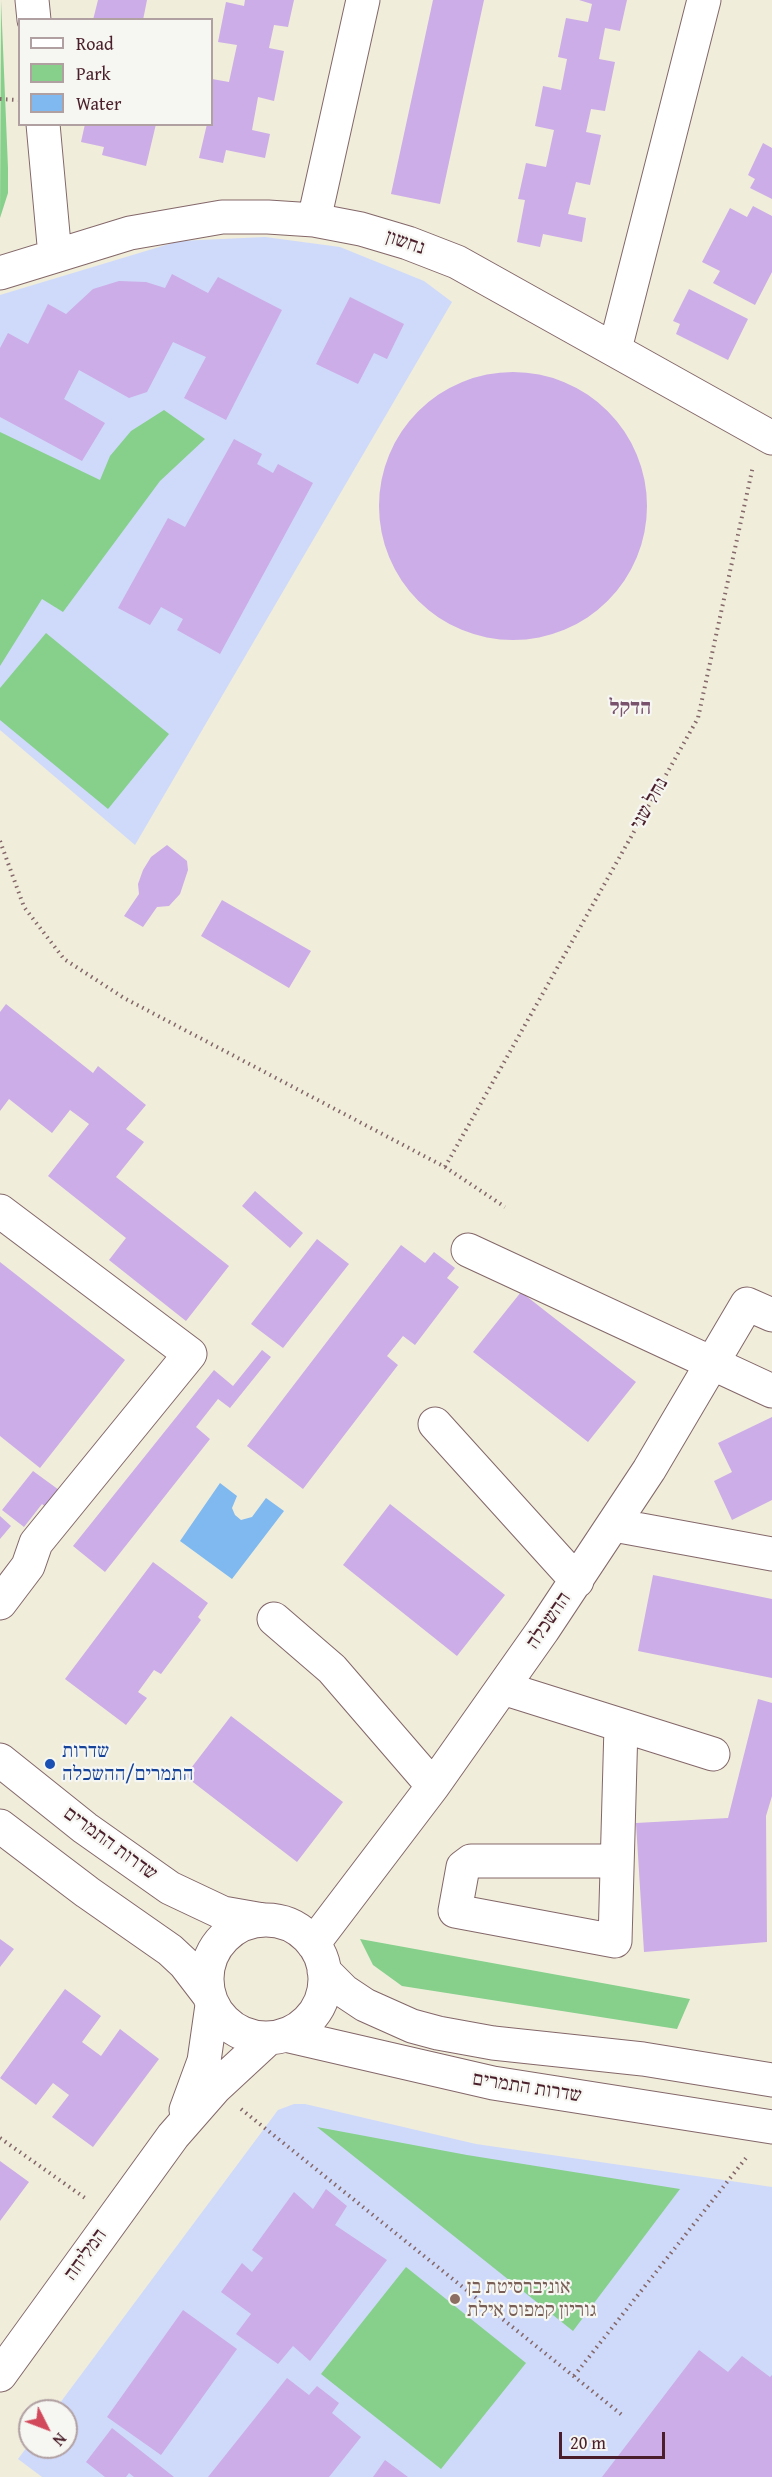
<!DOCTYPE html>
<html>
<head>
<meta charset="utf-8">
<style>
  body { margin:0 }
  #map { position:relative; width:772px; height:2477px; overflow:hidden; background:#f0eddb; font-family:"Gentium Book Plus",serif }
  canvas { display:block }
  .legend { position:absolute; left:18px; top:18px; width:195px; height:108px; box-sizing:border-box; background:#f6f6f2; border:2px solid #b1a0a2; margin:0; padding:8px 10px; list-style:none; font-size:18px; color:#4a1f2b }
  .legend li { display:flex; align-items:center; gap:12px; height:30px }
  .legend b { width:30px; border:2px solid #b1a0a2 }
  .north { position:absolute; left:18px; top:2399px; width:60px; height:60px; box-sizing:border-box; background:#f6f6f2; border:2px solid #b1a0a2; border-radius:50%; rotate:132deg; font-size:16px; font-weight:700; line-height:24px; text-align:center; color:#4a1f2b }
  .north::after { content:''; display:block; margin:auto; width:21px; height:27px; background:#d1495b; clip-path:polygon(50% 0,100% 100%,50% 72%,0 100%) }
  .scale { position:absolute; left:559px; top:2432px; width:106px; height:27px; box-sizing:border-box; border:3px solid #4a1f2b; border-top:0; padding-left:8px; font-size:18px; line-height:21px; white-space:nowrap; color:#4a1f2b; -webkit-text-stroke:4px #f6f6f2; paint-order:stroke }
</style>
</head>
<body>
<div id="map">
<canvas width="772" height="2477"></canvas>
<ul class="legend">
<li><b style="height:8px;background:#fff"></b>Road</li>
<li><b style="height:16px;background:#86d08c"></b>Park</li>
<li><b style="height:16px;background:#7fb9f0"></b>Water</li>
</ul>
<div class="north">N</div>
<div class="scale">20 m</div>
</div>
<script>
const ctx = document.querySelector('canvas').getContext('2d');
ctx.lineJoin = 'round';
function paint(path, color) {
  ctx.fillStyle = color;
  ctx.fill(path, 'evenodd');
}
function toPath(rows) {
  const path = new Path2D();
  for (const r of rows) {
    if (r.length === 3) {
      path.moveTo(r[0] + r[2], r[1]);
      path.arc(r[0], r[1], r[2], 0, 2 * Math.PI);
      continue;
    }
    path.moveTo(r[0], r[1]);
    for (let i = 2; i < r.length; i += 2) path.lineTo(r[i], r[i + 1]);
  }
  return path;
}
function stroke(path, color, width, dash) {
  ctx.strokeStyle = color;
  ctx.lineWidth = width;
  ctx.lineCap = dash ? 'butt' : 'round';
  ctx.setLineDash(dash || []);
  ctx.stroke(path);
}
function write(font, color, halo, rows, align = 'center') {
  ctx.font = font + ' "Gentium Book Plus","Frank Ruhl Libre",serif';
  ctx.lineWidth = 4.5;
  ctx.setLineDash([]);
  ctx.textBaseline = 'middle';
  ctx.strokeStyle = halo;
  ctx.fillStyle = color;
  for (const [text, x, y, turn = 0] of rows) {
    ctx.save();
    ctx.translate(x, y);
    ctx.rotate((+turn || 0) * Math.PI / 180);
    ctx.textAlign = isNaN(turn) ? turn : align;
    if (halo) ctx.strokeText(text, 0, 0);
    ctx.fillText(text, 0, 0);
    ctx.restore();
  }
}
paint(toPath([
  [265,237,340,247,424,281,452,302,135,845,0,730,0,295,179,241],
  [294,2104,305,2104,476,2144,772,2187,772,2477,42,2477,18,2459,30,2443,30,2447,66,2447,66,2411,54,2411,278,2110]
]), '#cfdafa');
paint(toPath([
  [1,0,8,168,8,193,0,218],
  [164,410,205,439,160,481,63,612,42,599,0,666,0,432,100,480,110,456,131,431],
  [46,633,169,734,108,809,0,720,0,688],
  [360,1939,690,1999,677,2029,402,1986,373,1965],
  [317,2127,467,2155,680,2189,573,2331],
  [406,2267,526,2363,441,2469,321,2374]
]), '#86d08c');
paint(toPath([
  [220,1483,237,1496,232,1508,235,1515,241,1520,252,1517,266,1498,284,1511,232,1579,180,1541]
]), '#7fb9f0');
paint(toPath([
  [98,0,147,0,143,20,93,20],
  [245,0,294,0,288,27,274,25,269,48,284,51,274,101,258,97,252,130,270,134,265,158,226,150,223,163,199,158,207,124,212,124,212,79,229,82,237,45,218,42,226,2,244,6],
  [433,0,484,0,440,204,391,194],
  [579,0,627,0,620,31,605,28,599,59,615,62,605,111,591,109,586,132,601,135,590,185,576,182,568,214,586,218,582,242,543,234,540,247,517,242,525,200,518,199,526,163,546,167,554,130,535,126,543,86,561,90,567,59,558,57,566,18,588,22,592,4],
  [85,124,156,124,146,166,102,155,104,147,81,142],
  [763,143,772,148,772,199,750,188,755,179,748,175],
  [753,206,772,216,772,272,755,305,713,283,720,271,702,262,730,208,747,217],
  [172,274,208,293,218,277,282,310,226,420,184,398,206,357,173,342,147,392,129,398,79,370,64,399,105,423,82,461,0,417,0,348,8,333,28,344,48,304,66,314,93,289,119,281,146,282,165,288],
  [689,289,748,319,728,360,676,334,680,324,673,321],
  [350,297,404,324,387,359,374,353,358,384,316,364],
  [513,506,134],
  [234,439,262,454,257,464,273,473,278,464,313,483,220,654,177,630,183,619,161,607,150,625,118,608,168,518,185,527],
  [167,845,187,861,188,870,180,894,169,906,157,907,143,927,124,916,139,894,138,884,143,870,151,857],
  [222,900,311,951,289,988,201,936],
  [6,1004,93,1073,98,1066,146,1105,126,1129,144,1142,116,1177,229,1266,186,1321,109,1260,126,1238,48,1176,89,1124,70,1110,52,1133,9,1099,0,1111,0,1012],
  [255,1191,303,1233,290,1248,242,1206],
  [317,1239,349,1264,283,1348,251,1324],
  [401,1245,425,1263,434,1252,455,1268,447,1278,459,1287,415,1345,403,1336,387,1356,398,1365,303,1489,247,1446],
  [0,1262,125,1360,40,1468,0,1436],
  [521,1292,636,1382,588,1442,473,1352],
  [262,1350,271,1357,230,1408,218,1399,196,1427,210,1439,105,1572,73,1546,214,1370,233,1386],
  [772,1417,772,1500,732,1520,714,1481,732,1472,718,1443],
  [33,1471,59,1490,46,1507,42,1504,24,1527,2,1510],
  [390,1504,505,1595,457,1656,343,1565],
  [0,1516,11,1526,0,1539],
  [153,1562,208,1603,198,1617,201,1620,161,1674,154,1670,138,1692,147,1698,126,1725,65,1679],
  [653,1575,772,1599,772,1678,638,1651],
  [758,1699,772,1703,772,1796,766,1816,767,1942,644,1952,636,1823,728,1818],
  [231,1716,343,1802,297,1862,185,1776],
  [0,1939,14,1949,0,1967],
  [65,1989,101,2016,82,2042,101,2056,120,2029,159,2059,93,2147,52,2117,69,2095,53,2083,36,2105,0,2078],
  [0,2161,29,2182,0,2221],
  [326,2189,347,2206,335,2225,387,2260,310,2361,293,2346,278,2364,236,2334,251,2314,221,2292,242,2263,252,2272,263,2258,252,2250,294,2192,313,2209],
  [183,2310,237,2349,161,2455,107,2417],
  [699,2350,728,2372,742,2356,770,2377,772,2375,772,2477,602,2477],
  [287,2378,309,2395,317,2386,339,2403,332,2413,361,2437,329,2477,208,2477],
  [112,2428,174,2477,134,2477,129,2473,126,2477,105,2477,86,2462],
  [385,2460,408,2477,373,2477]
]), '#ccade7');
const minor = toPath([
  [32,0,34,20],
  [43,124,55,256],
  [314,220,363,0],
  [0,273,130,233,222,217,268,217,314,220,361,229,408,243,457,262,772,438],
  [615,349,704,0],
  [0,1211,190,1354,36,1543,28,1566,0,1603],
  [468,1250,772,1391],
  [435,1424,577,1581],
  [614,1525,772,1554],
  [274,1619,332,1669,433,1786],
  [503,1688,713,1754],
  [0,1760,85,1828,170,1888,223,1913,263,1920],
  [0,1826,87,1892,170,1950,185,1964,208,1994],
  [617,1861,471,1861,463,1867,455,1911,615,1941,621,1726],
  [266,1979,59],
  [313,1944,433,1786,543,1630,649,1470,747,1304,772,1315],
  [324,1971,344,1991,365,2005,412,2026,438,2033,493,2043,643,2059,772,2080],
  [285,2035,493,2083,772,2127],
  [186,2110,204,2061,212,2005],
  [0,2375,173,2136,215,2088,269,2038]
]);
stroke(minor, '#846769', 35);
stroke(toPath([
  [0,99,19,100],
  [0,841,24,907,64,959,124,998,445,1167,505,1207],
  [445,1167,698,718,753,466],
  [241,2109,622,2415],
  [0,2138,85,2198],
  [574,2376,746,2158]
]), '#846769', 4, [1.5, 4.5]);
stroke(minor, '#fff', 33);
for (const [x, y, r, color] of [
  [50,1764,6,"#1a4fb4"],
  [455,2299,6,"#8d6e63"]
]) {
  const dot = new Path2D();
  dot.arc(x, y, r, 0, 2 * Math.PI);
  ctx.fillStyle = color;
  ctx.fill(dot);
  stroke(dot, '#f6f6f2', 2);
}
write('20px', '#4a1f2b', '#f6f6f2', [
  ["נחשון",405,243,19],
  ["נחל שני",650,804,-61],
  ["ההשכלה",549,1621,-56],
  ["שדרות התמרים",110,1844,36],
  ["שדרות התמרים",527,2088,9],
  ["המליחה",86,2255,-54]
]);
write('20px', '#164399', '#f6f6f2', [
  ["שדרות",62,1752],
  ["התמרים/ההשכלה",62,1775]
], 'left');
write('20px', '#785e54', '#f6f6f2', [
  ["אוניברסיטת בן",467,2288],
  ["גוריון קמפוס אילת",467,2311]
], 'left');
write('bold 21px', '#78516d', '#f6f6f2', [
  ["הדקל",630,709]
]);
</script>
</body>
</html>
